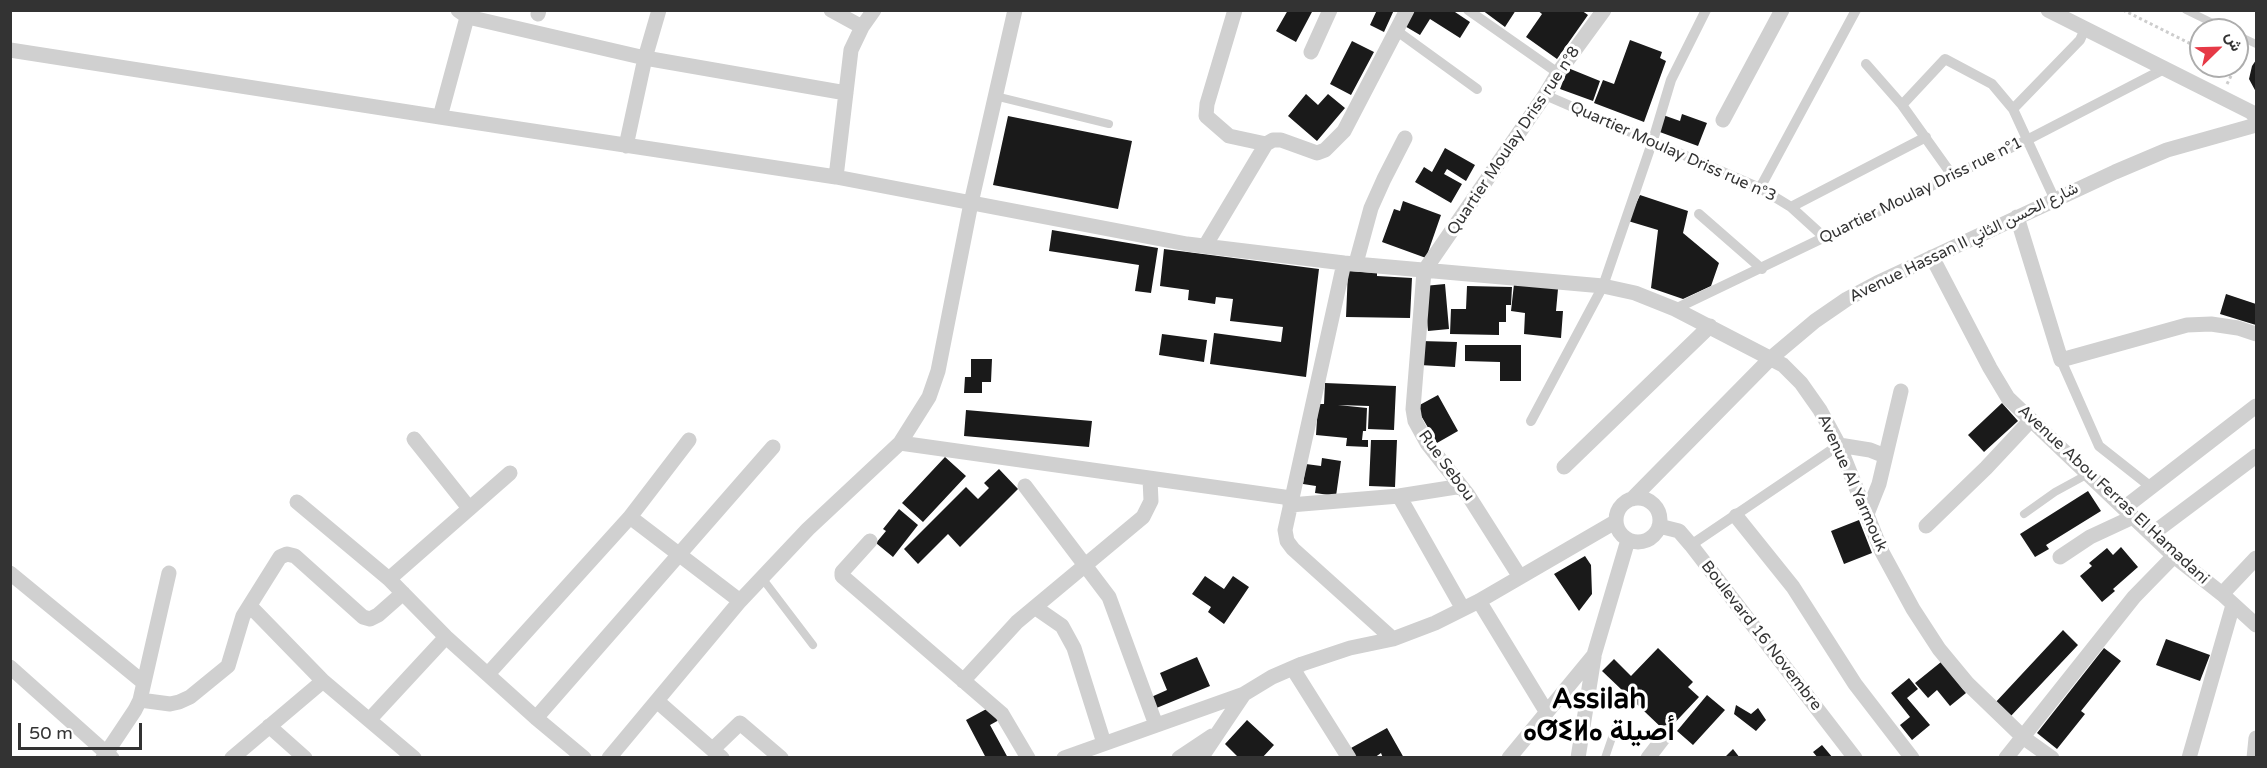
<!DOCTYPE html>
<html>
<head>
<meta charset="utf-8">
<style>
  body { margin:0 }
  #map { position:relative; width:2267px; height:768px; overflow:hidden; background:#fff; font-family:"Varela Round",Vazirmatn,sans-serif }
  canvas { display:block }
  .frame { position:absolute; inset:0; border:12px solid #333; pointer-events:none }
  .north { position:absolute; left:2189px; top:18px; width:60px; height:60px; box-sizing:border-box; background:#fff; border:2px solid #adadad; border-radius:50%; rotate:67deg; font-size:16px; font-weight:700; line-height:24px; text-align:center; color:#333 }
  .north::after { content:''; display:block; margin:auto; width:21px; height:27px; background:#e63946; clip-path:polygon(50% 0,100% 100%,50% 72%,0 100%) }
  .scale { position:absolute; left:18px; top:723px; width:124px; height:27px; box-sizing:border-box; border:3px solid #333; border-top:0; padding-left:8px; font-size:18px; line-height:21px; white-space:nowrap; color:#333; -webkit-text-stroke:4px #fff; paint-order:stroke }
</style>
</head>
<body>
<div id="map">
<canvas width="2267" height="768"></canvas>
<div class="frame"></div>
<div class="north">ش</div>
<div class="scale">50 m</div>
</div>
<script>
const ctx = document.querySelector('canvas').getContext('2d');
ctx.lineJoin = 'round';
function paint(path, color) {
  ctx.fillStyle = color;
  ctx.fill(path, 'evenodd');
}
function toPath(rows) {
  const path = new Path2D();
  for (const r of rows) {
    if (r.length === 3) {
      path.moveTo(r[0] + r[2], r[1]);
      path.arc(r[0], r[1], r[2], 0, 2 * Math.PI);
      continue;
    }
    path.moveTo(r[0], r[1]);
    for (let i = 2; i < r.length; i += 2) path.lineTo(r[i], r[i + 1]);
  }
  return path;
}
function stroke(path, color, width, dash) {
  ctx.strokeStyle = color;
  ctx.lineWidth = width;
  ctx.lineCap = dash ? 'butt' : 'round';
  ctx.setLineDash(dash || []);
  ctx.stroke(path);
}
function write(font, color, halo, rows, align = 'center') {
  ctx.font = font + ' "Varela Round",Vazirmatn,"Noto Sans Tifinagh",sans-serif';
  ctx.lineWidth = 6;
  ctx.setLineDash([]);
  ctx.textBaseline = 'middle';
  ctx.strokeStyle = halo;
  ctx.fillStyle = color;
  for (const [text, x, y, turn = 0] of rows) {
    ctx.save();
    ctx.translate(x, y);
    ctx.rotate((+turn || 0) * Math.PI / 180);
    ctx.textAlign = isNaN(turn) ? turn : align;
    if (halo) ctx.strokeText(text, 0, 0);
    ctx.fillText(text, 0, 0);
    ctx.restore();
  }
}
paint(toPath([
  [1288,10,1313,10,1296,42,1276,31],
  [1377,10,1394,10,1384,32,1370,25],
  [1412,10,1452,10,1470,22,1460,38,1430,19,1420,35,1403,25],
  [1482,10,1516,10,1505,27],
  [1537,10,1581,10,1588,15,1557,59,1526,37,1542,14],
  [1630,40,1662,52,1660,58,1666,61,1644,122,1594,103,1603,80,1614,84],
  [1352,41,1374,52,1351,95,1330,84],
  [2256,60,2256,92,2249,79,2252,66],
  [1568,68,1600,81,1593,101,1560,89],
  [1306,94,1318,105,1328,94,1345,108,1317,141,1288,116],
  [1682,114,1707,123,1698,146,1657,131,1663,115,1680,121],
  [1008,116,1132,141,1118,209,993,185],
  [1445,148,1475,165,1466,181,1447,169,1444,174,1462,184,1451,203,1415,182,1424,167,1432,172],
  [1640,195,1688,211,1683,233,1719,263,1711,286,1683,299,1651,288,1658,230,1628,221],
  [1403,201,1441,215,1426,258,1382,242,1394,209,1400,211],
  [1052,230,1158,248,1151,293,1135,291,1139,265,1049,251],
  [1164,249,1319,269,1306,377,1210,364,1214,333,1281,342,1283,327,1230,321,1233,299,1216,297,1215,304,1188,300,1189,290,1160,286],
  [1348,271,1377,273,1377,276,1412,278,1410,318,1346,317],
  [1445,284,1449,329,1428,331,1424,286],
  [1514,284,1558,289,1556,311,1563,311,1561,338,1524,334,1525,313,1511,311],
  [1467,286,1512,287,1511,305,1506,305,1506,322,1499,322,1499,335,1450,334,1451,309,1466,309],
  [2226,294,2256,304,2256,325,2220,314],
  [1162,334,1207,340,1204,362,1159,355],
  [1421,341,1457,342,1455,367,1420,365],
  [1465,345,1521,345,1521,381,1500,381,1500,362,1465,361],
  [971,359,992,359,991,382,982,382,982,393,964,393,965,377,971,377],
  [1325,383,1396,386,1394,430,1368,429,1369,406,1338,405,1367,408,1366,431,1363,431,1362,440,1368,440,1368,447,1346,446,1347,438,1316,435,1318,404,1324,404],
  [1438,395,1458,431,1437,443,1416,407],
  [2002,403,2018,421,1984,452,1968,435],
  [966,410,1092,421,1089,447,964,436],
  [1371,440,1397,440,1395,487,1369,486],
  [945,457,966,476,923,522,902,503],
  [1322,458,1341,461,1336,496,1315,493,1316,486,1303,484,1306,464,1321,466],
  [999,469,1018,489,960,547,948,534,918,564,904,549,966,487,978,499,989,488,984,483],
  [2088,491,2101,511,2046,545,2049,549,2035,557,2020,534],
  [899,509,918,525,893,557,876,543,886,531,883,529],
  [1859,520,1872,553,1844,564,1831,531],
  [2121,547,2138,567,2113,589,2115,591,2102,602,2080,576,2092,566,2089,563,2107,548,2113,555],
  [1585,556,1591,565,1592,594,1579,611,1554,574],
  [1205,576,1224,589,1233,576,1249,587,1224,624,1208,612,1211,607,1192,594],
  [2063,630,2078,645,2009,718,1994,704],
  [2166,639,2210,655,2200,681,2156,665],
  [1658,648,1693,682,1688,687,1699,697,1666,732,1602,671,1614,659,1631,676],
  [2104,648,2121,661,2081,711,2085,714,2057,749,2037,733],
  [1197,657,1210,686,1154,709,1149,698,1167,690,1160,673],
  [1941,662,1966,693,1950,706,1937,690,1928,698,1915,683],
  [1909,678,1918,689,1907,698,1930,725,1912,740,1900,725,1910,717,1891,693],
  [1707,695,1725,710,1693,745,1677,731],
  [1736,705,1751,714,1758,708,1766,720,1756,731,1734,714],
  [992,706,999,720,990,725,1008,758,986,758,966,720],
  [1247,720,1274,745,1262,758,1239,758,1225,744],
  [1387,728,1404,758,1383,758,1381,753,1374,758,1356,758,1351,748],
  [1822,745,1833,758,1818,758,1813,752],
  [1733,749,1740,758,1724,758]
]), '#1a1a1a');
stroke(toPath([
  [2123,10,2201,49],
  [2227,84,2236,66]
]), '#cdcdcd', 3, [3, 3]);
stroke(toPath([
  [2186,10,2227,30],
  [2237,35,2256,44],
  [995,96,1109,124],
  [2024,514,2055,492,2088,474],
  [762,578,813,645],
  [1605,758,1617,723]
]), '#d0d0d0', 8);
stroke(toPath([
  [1468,10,1558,73],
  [1397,31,1477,89],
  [1866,64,1902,105,1952,175],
  [1545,95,1760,188,1791,207,1824,237],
  [1902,105,1945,59,1992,84,2013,109],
  [1760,188,1856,10],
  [2055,200,2013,109,2080,40,2085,29],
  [1791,207,1926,137],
  [1699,214,1762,269],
  [1675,309,2027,140,2166,68],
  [2061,360,2099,446,2151,487],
  [1531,421,1603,286,1653,140,1671,80,1706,10],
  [1691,545,1839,445]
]), '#d0d0d0', 10);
stroke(toPath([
  [458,10,468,17,645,58,846,93],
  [469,10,440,117,836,177,1187,244,1344,263,1285,530,1287,541,1293,549,1393,639],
  [831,10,862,27],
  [1235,10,1207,104,1206,116,1229,136,1266,144],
  [2048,10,2251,112,2256,118],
  [538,14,539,10],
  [10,50,440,117],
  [1311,52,1330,10],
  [1723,120,1782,10],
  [626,146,645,58,659,10],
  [836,177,851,50,862,27,874,10],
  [2017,217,2061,360,2187,325,2211,324,2238,328,2256,334],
  [1205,246,1266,144,1273,140,1281,140,1317,153,1325,150,1344,131,1407,10],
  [1932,257,1990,368,2008,398,2174,556,2222,594,2256,625],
  [1344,263,1603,286,1635,293,1675,309,1783,365,1801,383,1820,410,1839,445,1882,552,1913,609,1939,649,1968,684,2024,738,2052,758],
  [1356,263,1371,208,1384,179,1405,138],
  [414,439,469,508],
  [900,443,1291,498],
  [1839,445,1870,450,1885,456],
  [1564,467,1710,326],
  [1025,486,1109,597,1156,725],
  [1399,496,1463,609],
  [1638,520,22],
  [1632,499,1771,358,1815,321,1847,299,1877,283,2115,172,2167,150,2256,125],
  [297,502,389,579,446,637,536,718,584,758],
  [1290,505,1399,496,1456,487,1462,488],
  [2124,508,2256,406],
  [1867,514,1879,484,1901,391],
  [1736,516,1793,587,1855,684,1912,758],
  [630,517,740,601],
  [1659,526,1679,531,1691,545,1855,758],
  [1926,526,1986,468,2030,421],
  [2152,534,2256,456],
  [870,541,842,572,842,576,1002,714,1028,758],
  [2060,557,2090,537,2133,517],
  [10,573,144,683],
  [1520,577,1468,495,1427,443,1415,421,1413,409,1424,271,1545,95,1558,73,1604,10],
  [389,579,510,473],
  [2222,594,2256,558],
  [1479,601,1546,711],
  [250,606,323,681,414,758],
  [1036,608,1062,626,1074,648,1104,743],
  [10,667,112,758],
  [1293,669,1349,758],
  [488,674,630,517,689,440],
  [963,681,1017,622,1143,517,1151,501,1150,479],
  [140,700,170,704,179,702,190,697,228,666,243,616,280,557,287,554,295,556,363,617,370,619,378,615,403,593],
  [657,701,722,758],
  [536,718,773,447],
  [370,719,446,637],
  [269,726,305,758],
  [713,749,740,723,781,758],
  [103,758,135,710,140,700,169,573],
  [232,758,323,681],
  [609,758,740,601,808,529,900,443,929,397,938,371,971,203,1015,10],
  [1064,758,1244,694],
  [1179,758,1212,736],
  [1201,758,1244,694,1272,677,1302,664,1350,648,1393,639,1435,623,1479,601,1615,522],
  [1509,758,1594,655,1628,540],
  [1578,758,1594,657],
  [1648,758,1668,732],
  [2006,758,2134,597,2174,556],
  [2189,758,2233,605],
  [2254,758,2256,738]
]), '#d0d0d0', 15);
write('16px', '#333', '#fff', [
  ["Quartier Moulay Driss rue n°8",1514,141,-56],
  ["Quartier Moulay Driss rue n°3",1673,152,24],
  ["Quartier Moulay Driss rue n°1",1921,191,-26],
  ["Avenue Hassan II شارع الحسن الثاني",1964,243,-26],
  ["Rue Sebou",1446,466,54],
  ["Avenue Al Yarmouk",1852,483,66],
  ["Avenue Abou Ferras El Hamadani",2113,495,43],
  ["Boulevard 16 Novembre",1761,636,52]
]);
write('bold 28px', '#000', '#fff', [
  ["Assilah",1599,701],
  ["ⴰⵚⵉⵍⴰ أصيلة",1599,733]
]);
</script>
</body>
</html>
